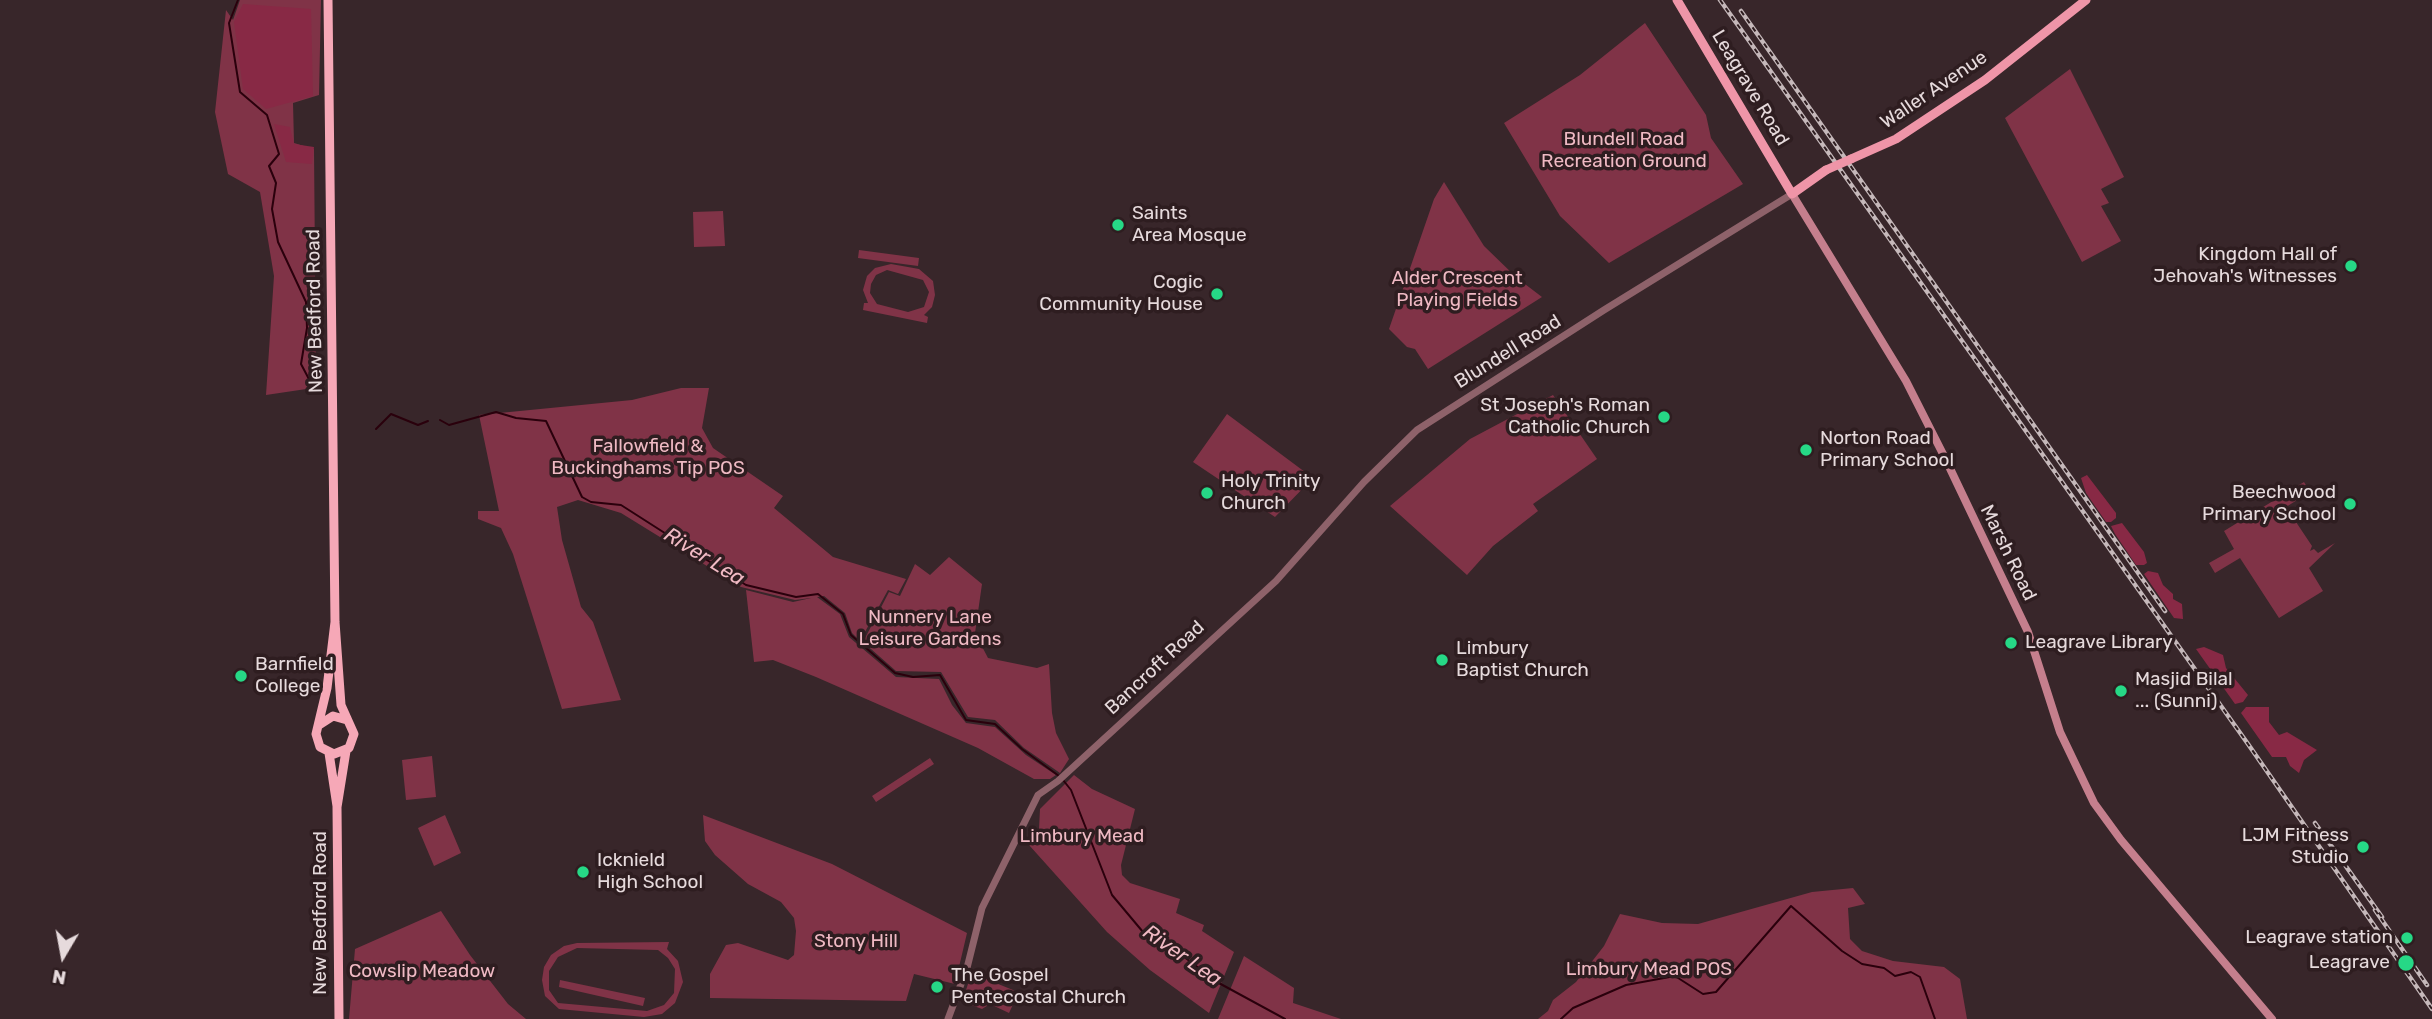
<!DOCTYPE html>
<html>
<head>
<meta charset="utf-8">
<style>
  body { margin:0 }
  #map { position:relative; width:2432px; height:1019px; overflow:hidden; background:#38262a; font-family:Rubik,sans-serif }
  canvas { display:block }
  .north { position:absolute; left:28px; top:921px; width:70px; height:70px; -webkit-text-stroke:5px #2e1d20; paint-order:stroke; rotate:190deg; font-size:19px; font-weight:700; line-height:28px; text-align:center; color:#e6dadc }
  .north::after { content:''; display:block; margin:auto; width:24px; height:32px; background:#e6dadc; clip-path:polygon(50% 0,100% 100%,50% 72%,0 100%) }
</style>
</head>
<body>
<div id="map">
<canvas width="2432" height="1019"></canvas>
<div class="north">N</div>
</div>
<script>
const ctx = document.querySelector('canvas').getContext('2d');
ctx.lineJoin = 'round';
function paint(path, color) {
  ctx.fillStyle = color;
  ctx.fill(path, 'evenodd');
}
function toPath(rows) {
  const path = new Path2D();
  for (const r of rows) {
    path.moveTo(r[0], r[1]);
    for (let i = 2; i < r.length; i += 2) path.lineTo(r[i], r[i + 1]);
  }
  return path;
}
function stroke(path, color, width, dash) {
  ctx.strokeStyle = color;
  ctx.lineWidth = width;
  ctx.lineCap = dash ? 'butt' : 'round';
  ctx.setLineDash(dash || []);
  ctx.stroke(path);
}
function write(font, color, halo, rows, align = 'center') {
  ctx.font = font + ' Rubik,sans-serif';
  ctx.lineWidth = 7;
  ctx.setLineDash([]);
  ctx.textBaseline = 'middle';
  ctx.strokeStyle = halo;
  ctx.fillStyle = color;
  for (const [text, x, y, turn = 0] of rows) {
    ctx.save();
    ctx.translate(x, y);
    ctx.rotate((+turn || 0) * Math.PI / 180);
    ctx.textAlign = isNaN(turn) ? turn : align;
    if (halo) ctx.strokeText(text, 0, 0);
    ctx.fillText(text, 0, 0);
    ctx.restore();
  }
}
paint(toPath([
  [240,0,321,0,319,95,293,103,294,143,314,149,316,378,313,388,266,395,274,276,260,192,228,174,215,112,226,10,233,20],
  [1645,23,1706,115,1711,138,1743,184,1609,263,1560,216,1504,123,1580,75],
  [2070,69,2124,177,2101,189,2109,203,2101,206,2121,241,2082,262,2005,118],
  [1444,182,1484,246,1517,278,1542,297,1428,369,1415,349,1407,347,1389,329,1434,199],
  [723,211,725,246,694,247,693,212],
  [859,250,919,258,918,266,858,258],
  [891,264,919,269,933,281,935,295,932,307,924,315,928,317,927,323,863,310,864,303,868,303,863,290,867,276,875,268],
  [887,270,923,280,929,292,924,307,908,312,877,304,870,293,871,284,876,275],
  [681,388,709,388,702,428,713,448,783,496,774,508,833,557,906,579,898,594,888,590,860,641,852,633,845,613,824,596,817,597,840,614,849,637,896,677,939,679,952,705,966,723,995,727,1026,755,1056,775,1050,779,1034,779,978,748,816,677,773,660,754,662,746,590,793,602,811,598,795,600,741,587,621,513,578,500,557,507,562,540,581,607,593,622,621,700,562,709,513,554,501,528,478,519,478,511,499,511,479,415,632,400],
  [1553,395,1597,459,1533,504,1538,511,1493,546,1467,575,1390,506,1470,439],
  [1227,414,1313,478,1275,517,1193,462],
  [2304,482,2310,492,2286,507,2312,546,2310,551,2314,549,2318,553,2335,543,2309,568,2323,591,2279,618,2240,558,2215,573,2209,563,2234,549,2224,531],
  [949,557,982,584,975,633,988,658,1037,668,1049,664,1052,713,1056,733,1069,759,1060,773,1024,748,995,720,968,717,941,672,896,671,863,642,889,592,900,596,915,564,930,575],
  [432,756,436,797,406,800,402,760],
  [930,758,934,764,876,802,872,796],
  [1074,775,1092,789,1135,809,1121,865,1122,875,1130,883,1180,899,1176,913,1204,925,1202,931,1234,952,1209,1013,1150,970,1107,932,1029,845,1039,829,1040,809],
  [445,815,461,853,434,866,418,828],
  [703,815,832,864,967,933,955,984,914,974,906,1001,710,998,710,974,726,945,738,943,788,960,794,955,796,931,794,918,781,902,748,884,715,855,705,841],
  [1853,888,1865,904,1848,908,1850,939,1862,951,1893,961,1944,967,1960,979,1967,1019,1538,1019,1548,1011,1553,1000,1576,982,1604,946,1620,914,1662,923,1698,924,1812,892],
  [441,911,470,955,508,1004,526,1019,349,1019,355,949],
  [669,942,667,949,678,961,683,982,675,1003,662,1014,644,1017,559,1009,545,996,542,980,544,967,551,955,564,946,577,943],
  [577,948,658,950,668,958,675,969,674,993,664,1005,647,1011,558,1003,549,990,549,971,558,957],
  [1244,956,1294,988,1293,1003,1341,1019,1218,1019],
  [976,975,1013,990,1017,996,1009,1013,990,1004,982,1009,966,1003,964,996,970,978],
  [560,980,645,998,643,1006,559,987]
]), '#803347');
paint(toPath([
  [243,4,311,9,313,96,266,109,243,89,234,22],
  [274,124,290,127,294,144,314,147,312,164,286,162],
  [2087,475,2116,513,2116,518,2111,522,2106,522,2086,493,2081,478],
  [2122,523,2144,552,2147,563,2144,565,2136,565,2115,534,2111,526],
  [2148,571,2158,573,2163,585,2173,594,2173,599,2182,604,2183,619,2174,618,2144,574],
  [2204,647,2223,655,2226,668,2248,695,2243,702,2235,704,2196,649],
  [2246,707,2269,707,2269,722,2279,735,2287,732,2317,750,2304,760,2299,773,2290,766,2286,757,2272,757,2241,713]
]), '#882945');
stroke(toPath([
  [238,0,229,23,240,92,267,115,279,154,269,166,276,183,272,209,278,242,306,302,307,328,301,364,311,383],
  [440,420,449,425,496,412,516,418,546,421,582,497,591,502,621,505,746,585,796,597,818,594,843,614,851,635,895,673,913,677,940,675,966,720,995,724,1022,749,1059,776],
  [376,429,391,414,418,425,428,421],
  [1063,780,1071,790,1112,895,1143,932,1153,933,1217,982,1285,1019],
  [1561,1019,1573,1008,1626,985,1675,976,1703,994,1716,992,1791,906,1842,951,1862,964,1884,968,1895,976,1911,972,1920,977,1935,1019]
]), '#2a000c', 2);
stroke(toPath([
  [948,1019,967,968,982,908,1038,795,1058,781,1276,581,1364,482,1417,430,1604,310,1792,194]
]), '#8e626a', 7);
stroke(toPath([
  [1792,194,1906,381,1945,458,2028,632,2060,732,2094,803,2121,840,2272,1019]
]), '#c57f8d', 8);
stroke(toPath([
  [1677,0,1792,194,1826,170],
  [1851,159,1896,139,1985,80,2086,0]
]), '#ef95a8', 9);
stroke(toPath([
  [328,0,335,622,341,705,354,734,349,748,334,754,320,747,316,734,327,688,335,622],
  [319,725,333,716,347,720],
  [329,753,337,806],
  [339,1019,337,807,346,751]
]), '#f6a8b7', 9);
const rail = toPath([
  [1720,0,2248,744,2432,1009],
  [1741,11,2165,611],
  [2315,823,2382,917],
  [2375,910,2427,985]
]);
stroke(rail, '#c5b8ba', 4.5);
stroke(rail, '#2e1d20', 2, [5]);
stroke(toPath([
  [1826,170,1851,159]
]), '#ef95a8', 9);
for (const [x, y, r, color] of [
  [1118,225,7,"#26d886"],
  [2351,266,7,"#26d886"],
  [1217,294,7,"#26d886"],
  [1664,417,7,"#26d886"],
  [1806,450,7,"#26d886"],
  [1207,493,7,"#26d886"],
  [2350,504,7,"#26d886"],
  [2011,643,7,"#26d886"],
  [1442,660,7,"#26d886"],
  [241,676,7,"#26d886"],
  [2121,691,7,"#26d886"],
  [2363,847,7,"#26d886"],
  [583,872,7,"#26d886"],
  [2407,938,7,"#26d886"],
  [2406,963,9,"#26d886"],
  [937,987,7,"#26d886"]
]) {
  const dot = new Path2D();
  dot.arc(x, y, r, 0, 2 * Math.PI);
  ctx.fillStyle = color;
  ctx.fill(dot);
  stroke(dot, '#2e1d20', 2.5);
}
write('19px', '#e6dadc', '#2e1d20', [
  ["Leagrave Road",1750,88,59],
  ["Waller Avenue",1934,90,-34],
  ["New Bedford Road",315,311,-91],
  ["Blundell Road",1508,352,-32],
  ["Marsh Road",2008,553,64],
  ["Bancroft Road",1155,668,-43],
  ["New Bedford Road",321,913,-90]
]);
write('19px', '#efb9c3', '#2e1d20', [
  ["Blundell Road",1624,140],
  ["Recreation Ground",1624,162],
  ["Alder Crescent",1457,279],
  ["Playing Fields",1457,301],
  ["Fallowfield &",648,447],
  ["Buckinghams Tip POS",648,469],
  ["Nunnery Lane",930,618],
  ["Leisure Gardens",930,640],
  ["Limbury Mead",1082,837],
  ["Stony Hill",856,942],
  ["Limbury Mead POS",1649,970],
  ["Cowslip Meadow",422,972]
]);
write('19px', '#e6dadc', '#2e1d20', [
  ["Saints",1132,214],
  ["Area Mosque",1132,236],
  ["Kingdom Hall of",2337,255,"right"],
  ["Jehovah's Witnesses",2337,277,"right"],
  ["Cogic",1203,283,"right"],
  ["Community House",1203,305,"right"],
  ["St Joseph's Roman",1650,406,"right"],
  ["Catholic Church",1650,428,"right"],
  ["Norton Road",1820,439],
  ["Primary School",1820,461],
  ["Holy Trinity",1221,482],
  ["Church",1221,504],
  ["Beechwood",2336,493,"right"],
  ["Primary School",2336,515,"right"],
  ["Leagrave Library",2025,643],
  ["Limbury",1456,649],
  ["Baptist Church",1456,671],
  ["Barnfield",255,665],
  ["College",255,687],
  ["Masjid Bilal",2135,680],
  ["... (Sunni)",2135,702],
  ["LJM Fitness",2349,836,"right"],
  ["Studio",2349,858,"right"],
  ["Icknield",597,861],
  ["High School",597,883],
  ["Leagrave station",2393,938,"right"],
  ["Leagrave",2390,963,"right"],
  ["The Gospel",951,976],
  ["Pentecostal Church",951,998]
], 'left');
write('italic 21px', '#f1bac4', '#2e1d20', [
  ["River Lea",704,557,32],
  ["River Lea",1182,956,35]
]);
</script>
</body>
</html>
